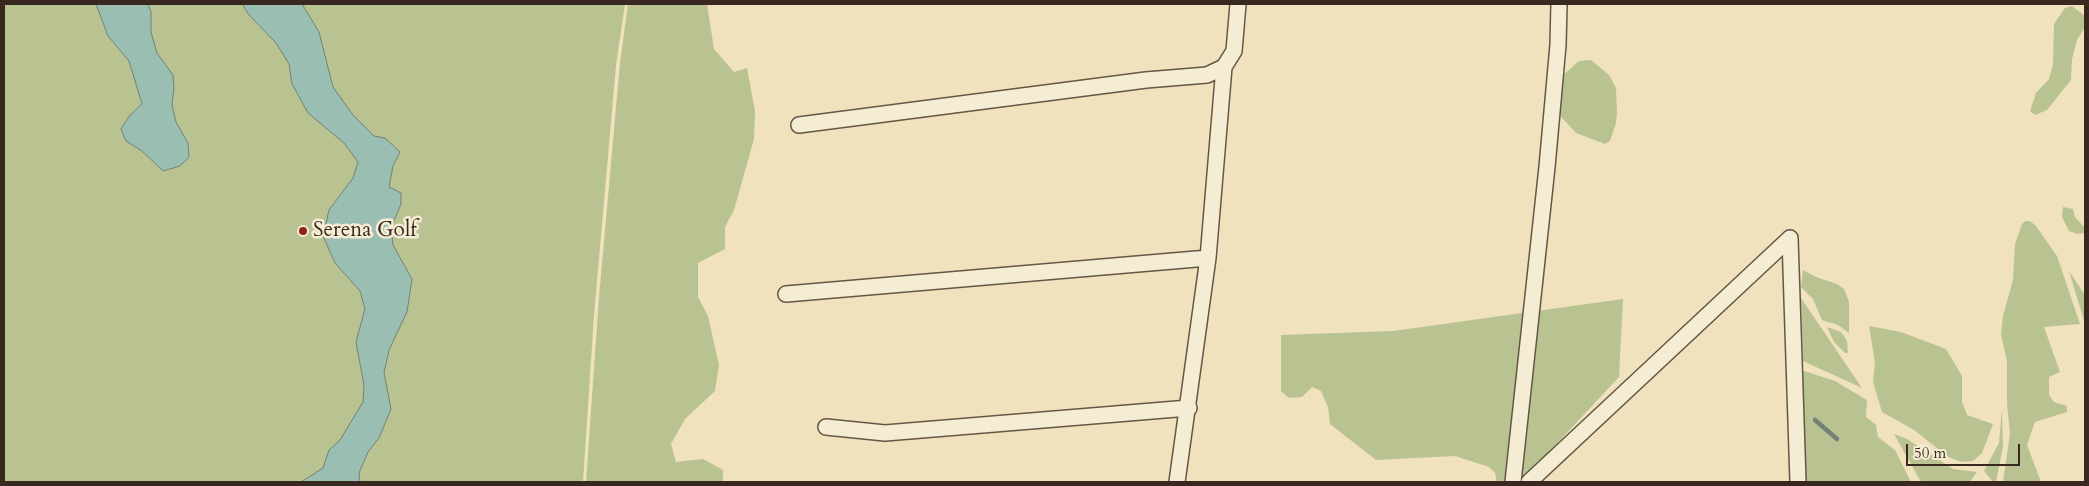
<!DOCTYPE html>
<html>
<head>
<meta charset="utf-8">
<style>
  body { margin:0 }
  #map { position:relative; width:2089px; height:486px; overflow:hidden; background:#efe2bd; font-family:Cardo,serif }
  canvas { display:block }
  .frame { position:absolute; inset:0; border:5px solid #38281f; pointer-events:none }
  .scale { position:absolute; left:1906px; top:444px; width:114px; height:22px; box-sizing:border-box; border:2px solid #38281f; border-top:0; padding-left:6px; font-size:15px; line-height:18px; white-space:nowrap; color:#38281f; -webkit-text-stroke:4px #f5ecd4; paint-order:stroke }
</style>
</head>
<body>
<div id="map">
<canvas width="2089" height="486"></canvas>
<div class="frame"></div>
<div class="scale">50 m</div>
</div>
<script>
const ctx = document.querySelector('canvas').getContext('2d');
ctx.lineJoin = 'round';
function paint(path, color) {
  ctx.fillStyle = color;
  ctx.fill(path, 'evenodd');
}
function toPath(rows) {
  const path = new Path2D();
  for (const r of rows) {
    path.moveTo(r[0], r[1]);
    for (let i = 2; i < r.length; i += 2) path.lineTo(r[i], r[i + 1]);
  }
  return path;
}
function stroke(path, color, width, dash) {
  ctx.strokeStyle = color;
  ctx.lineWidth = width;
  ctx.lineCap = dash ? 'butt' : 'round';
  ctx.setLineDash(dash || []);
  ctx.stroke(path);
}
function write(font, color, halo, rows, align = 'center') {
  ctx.font = font + ' Cardo,serif';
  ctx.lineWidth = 5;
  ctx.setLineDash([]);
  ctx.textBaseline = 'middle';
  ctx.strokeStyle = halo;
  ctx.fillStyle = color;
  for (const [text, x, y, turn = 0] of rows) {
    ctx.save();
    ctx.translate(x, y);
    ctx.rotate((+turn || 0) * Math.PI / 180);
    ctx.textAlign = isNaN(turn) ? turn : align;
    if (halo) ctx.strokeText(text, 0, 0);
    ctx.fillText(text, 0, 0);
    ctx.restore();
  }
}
paint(toPath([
  [4,4,625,4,616,65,594,315,583,482,4,482],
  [628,4,707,4,714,49,734,72,747,68,755,111,754,139,734,210,725,227,725,249,698,263,698,297,708,316,719,365,715,391,685,419,671,444,676,462,703,459,723,470,723,482,586,482,599,297,620,63],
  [2072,6,2084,15,2085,27,2077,40,2072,59,2071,80,2047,110,2035,115,2030,111,2036,93,2049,79,2053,64,2054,24,2065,8],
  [1591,60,1609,75,1616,88,1617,111,1616,123,1610,141,1605,144,1576,133,1553,108,1562,76,1579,61],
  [2063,207,2073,209,2075,217,2085,228,2085,233,2077,234,2069,231,2062,217],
  [2025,221,2030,221,2036,226,2057,256,2080,324,2044,327,2060,372,2049,377,2049,395,2054,402,2067,406,2067,412,2035,422,2027,445,2041,482,2003,482,2010,434,2007,404,2007,362,2001,334,2003,316,2013,280,2015,244,2022,224],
  [1803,270,1816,277,1837,284,1844,289,1849,302,1849,333,1838,325,1822,320,1813,299,1801,287],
  [2069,271,2085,295,2085,324],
  [1801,298,1862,388,1803,361],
  [1623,299,1619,377,1521,482,1497,482,1495,473,1489,467,1455,456,1376,460,1330,424,1328,407,1321,391,1312,387,1302,397,1289,398,1281,391,1281,335,1393,331],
  [1869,326,1901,332,1946,349,1962,376,1962,402,1967,415,1993,424,1982,453,1973,461,1961,462,1948,457,1914,430,1882,412,1873,382,1875,363],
  [1827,327,1841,332,1847,341,1848,353,1845,353,1834,342],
  [1801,370,1835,381,1867,400,1866,417,1876,425,1878,437,1895,450,1911,482,1806,482],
  [2002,409,2003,446,1996,482,1993,482,1984,471,1999,443],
  [1894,434,1907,439,1953,469,1977,472,1970,482,1921,482]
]), '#b9c391');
const water = toPath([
  [96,4,148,4,151,12,151,32,157,53,173,75,174,87,172,105,176,122,188,143,189,157,180,166,163,171,142,151,126,141,121,129,130,115,142,104,129,61,108,36,96,4],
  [242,4,302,4,319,32,333,87,353,115,374,136,385,138,400,152,393,166,389,187,401,193,401,204,391,228,393,245,412,279,407,312,389,350,384,373,391,409,379,438,368,452,359,473,360,482,301,482,323,468,329,450,340,440,363,402,364,385,356,342,365,309,360,291,335,263,323,236,329,210,353,178,358,162,344,143,308,113,292,84,289,64,276,43,249,15,242,4]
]);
paint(water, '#9abeb2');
stroke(water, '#738277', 1);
stroke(toPath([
  [1815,420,1837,439]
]), '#738277', 4.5);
const minor = toPath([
  [799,125,1146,80,1207,75,1224,67,1234,51,1238,4],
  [1790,238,1798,482],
  [786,294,1208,258],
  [826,427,885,433,1189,408],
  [1177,482,1208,258,1224,67],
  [1513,482,1547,167,1558,45,1559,4],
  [1529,482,1790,238]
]);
stroke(minor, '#665646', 18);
stroke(minor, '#f5ecd4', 15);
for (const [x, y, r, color] of [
  [303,231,5,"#8f2418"]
]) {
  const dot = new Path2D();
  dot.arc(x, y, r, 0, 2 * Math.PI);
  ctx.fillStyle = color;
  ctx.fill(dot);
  stroke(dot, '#f5ecd4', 2);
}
write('21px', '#38281f', '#f5ecd4', [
  ["Serena Golf",313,231]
], 'left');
</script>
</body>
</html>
